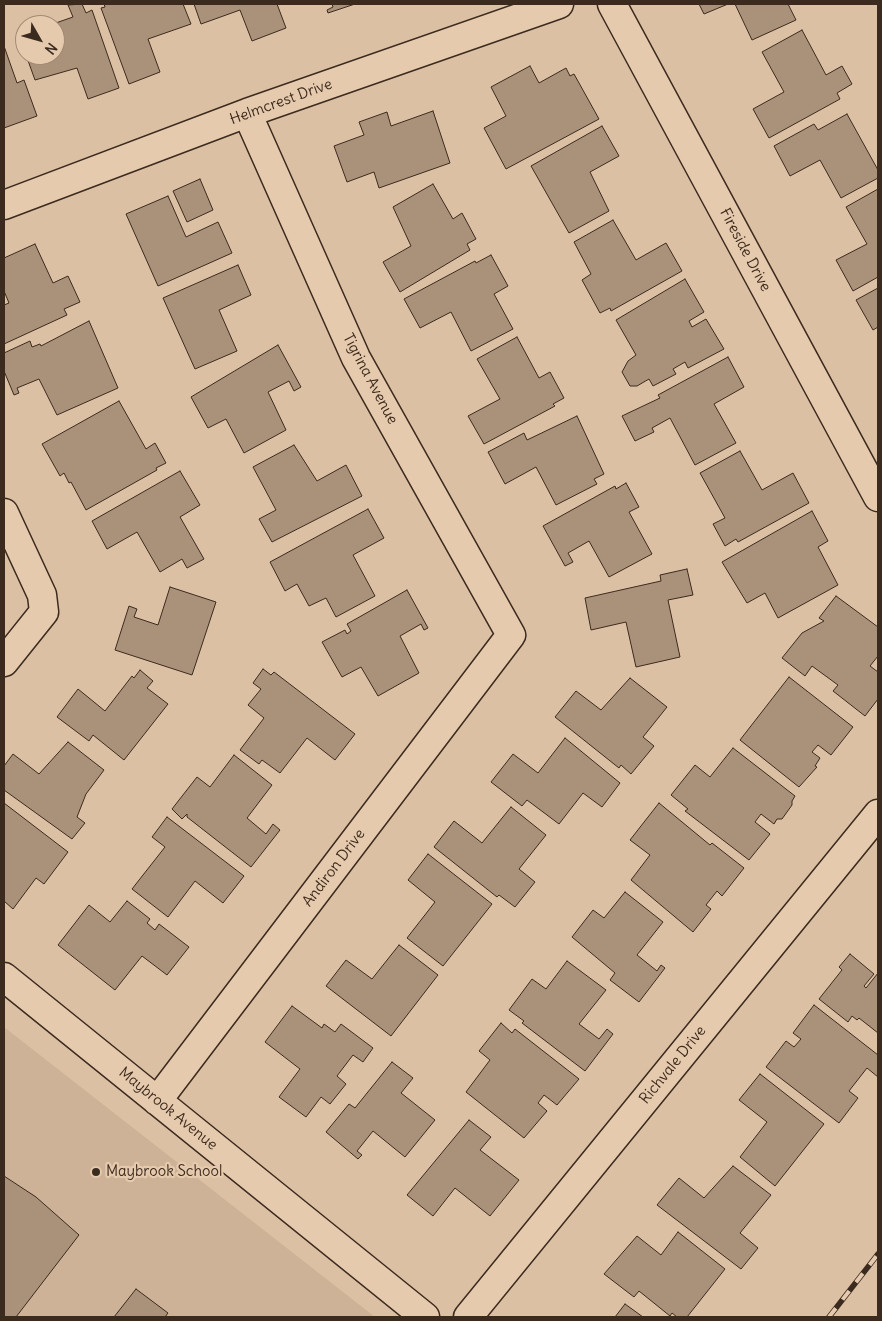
<!DOCTYPE html>
<html>
<head>
<meta charset="utf-8">
<style>
  body { margin:0 }
  #map { position:relative; width:882px; height:1321px; overflow:hidden; background:#dcc0a4; font-family:Delius,sans-serif }
  canvas { display:block }
  .frame { position:absolute; inset:0; border:5px solid #3b2a1e; pointer-events:none }
  .north { position:absolute; left:15px; top:15px; width:50px; height:50px; box-sizing:border-box; background:#e6caad; border:1px solid #a28a74; border-radius:50%; rotate:128deg; font-size:14px; font-weight:700; line-height:20px; text-align:center; color:#3b2a1e }
  .north::after { content:''; display:block; margin:auto; width:18px; height:22px; background:#3b2a1e; clip-path:polygon(50% 0,100% 100%,50% 72%,0 100%) }
</style>
</head>
<body>
<div id="map">
<canvas width="882" height="1321"></canvas>
<div class="frame"></div>
<div class="north">N</div>
</div>
<script>
const ctx = document.querySelector('canvas').getContext('2d');
ctx.lineJoin = 'round';
function paint(path, color) {
  ctx.fillStyle = color;
  ctx.fill(path, 'evenodd');
}
function toPath(rows) {
  const path = new Path2D();
  for (const r of rows) {
    path.moveTo(r[0], r[1]);
    for (let i = 2; i < r.length; i += 2) path.lineTo(r[i], r[i + 1]);
  }
  return path;
}
function stroke(path, color, width, dash) {
  ctx.strokeStyle = color;
  ctx.lineWidth = width;
  ctx.lineCap = dash ? 'butt' : 'round';
  ctx.setLineDash(dash || []);
  ctx.stroke(path);
}
function write(font, color, halo, rows, align = 'center') {
  ctx.font = font + ' Delius,sans-serif';
  ctx.lineWidth = 4.5;
  ctx.setLineDash([]);
  ctx.textBaseline = 'middle';
  ctx.strokeStyle = halo;
  ctx.fillStyle = color;
  for (const [text, x, y, turn = 0] of rows) {
    ctx.save();
    ctx.translate(x, y);
    ctx.rotate((+turn || 0) * Math.PI / 180);
    ctx.textAlign = isNaN(turn) ? turn : align;
    if (halo) ctx.strokeText(text, 0, 0);
    ctx.fillText(text, 0, 0);
    ctx.restore();
  }
}
paint(toPath([
  [4,1027,375,1317,4,1317]
]), '#cdb297');
const building = toPath([
  [82,4,86,13,92,10,119,88,88,99,77,68,35,80,26,55,55,55,55,25,50,25,73,17,68,5,82,4],
  [104,4,183,4,191,24,148,39,160,72,129,84,101,8,105,7,104,4],
  [194,4,277,4,286,28,252,41,240,10,201,24,194,4],
  [332,4,355,4,328,13,327,10,333,7,332,4],
  [699,4,728,4,704,14,699,4],
  [735,4,788,4,796,20,752,40,735,4],
  [802,30,826,75,842,66,852,84,837,93,840,99,769,138,753,109,784,92,762,52,802,30],
  [25,34,25,53,19,36,25,34],
  [4,46,17,83,24,80,37,116,4,128,4,46],
  [530,66,539,83,566,68,570,76,574,74,599,119,506,169,484,128,506,116,491,87,530,66],
  [433,111,450,163,379,188,374,172,347,182,334,146,364,135,359,122,387,112,391,126,433,111],
  [847,114,878,170,878,178,841,198,820,160,790,176,774,146,814,124,818,130,847,114],
  [602,126,619,156,590,172,609,211,569,233,531,166,602,126],
  [200,179,213,210,187,222,173,191,200,179],
  [433,184,453,219,462,213,476,239,467,244,470,250,400,292,383,262,411,246,393,207,433,184],
  [878,189,878,277,853,291,836,260,867,244,846,207,878,189],
  [168,196,186,237,218,222,232,253,158,286,126,214,168,196],
  [613,220,636,260,666,243,682,271,611,311,610,308,600,313,582,280,591,274,574,242,613,220],
  [35,244,53,283,68,276,80,302,64,309,67,315,4,344,4,305,9,303,4,291,4,258,35,244],
  [491,255,508,286,494,294,513,329,471,351,451,312,420,328,404,299,475,261,476,263,491,255],
  [238,265,251,295,219,310,237,351,195,369,163,298,238,265],
  [685,279,704,312,689,321,692,327,706,319,724,349,688,368,685,362,673,369,676,374,653,386,649,379,637,386,630,386,622,372,628,361,636,355,616,320,685,279],
  [878,288,878,327,873,330,856,300,878,288],
  [89,321,118,388,57,415,39,379,17,388,19,393,14,395,4,371,4,353,30,341,32,347,40,344,41,346,89,321],
  [517,337,539,378,550,372,564,398,553,404,555,406,484,444,468,416,500,399,477,359,517,337],
  [278,345,301,387,294,391,289,381,268,392,286,430,244,453,226,419,208,428,191,397,278,345],
  [728,357,744,387,714,404,736,443,695,465,670,418,652,428,654,432,635,441,622,416,660,398,658,395,728,357],
  [119,401,146,449,155,443,166,463,156,468,157,470,86,510,71,482,69,483,64,473,60,476,42,444,119,401],
  [577,416,604,474,594,479,597,484,556,505,536,467,505,484,488,452,524,433,527,440,577,416],
  [294,445,317,481,346,465,362,496,272,542,259,519,276,510,253,467,294,445],
  [740,451,762,490,793,473,809,503,738,542,736,539,725,546,713,524,725,518,700,473,740,451],
  [180,471,200,505,180,517,204,559,187,568,182,559,160,572,137,532,107,549,92,521,180,471],
  [626,483,639,507,629,512,652,554,609,577,589,541,568,553,573,562,565,566,543,526,615,486,616,489,626,483],
  [368,509,384,538,353,555,375,596,336,617,326,598,309,606,297,584,285,591,270,562,368,509],
  [812,511,828,541,818,547,838,585,778,618,765,593,747,603,722,562,812,511],
  [687,569,693,595,668,600,680,657,636,667,626,622,591,630,585,598,661,581,660,575,687,569],
  [170,587,216,602,192,675,115,650,129,606,137,609,134,617,158,625,170,587],
  [407,590,428,628,424,630,421,624,400,636,419,673,378,696,361,667,342,677,322,642,345,630,347,634,351,631,347,624,407,590],
  [836,596,878,627,878,656,870,666,878,672,878,699,865,716,833,691,838,685,812,666,805,676,782,658,802,633,824,621,819,618,836,596],
  [263,669,271,675,274,672,355,734,335,760,307,738,280,773,262,760,259,764,240,750,264,718,248,705,261,689,253,683,263,669],
  [140,670,153,681,147,688,168,704,124,760,93,735,89,741,57,717,78,689,105,711,132,676,134,678,140,670],
  [789,677,853,727,831,755,818,745,812,752,820,758,815,766,817,767,799,787,740,740,789,677],
  [630,678,667,707,643,737,654,746,631,774,621,765,619,768,555,717,576,691,601,710,630,678],
  [565,738,620,783,602,807,583,793,559,824,527,800,522,806,491,782,513,754,538,773,565,738],
  [68,742,104,770,86,794,77,817,85,823,72,839,4,790,4,766,13,754,39,774,68,742],
  [733,748,795,796,792,801,792,805,782,819,777,819,774,824,761,814,755,822,770,834,749,860,685,811,688,809,671,795,695,765,710,777,733,748],
  [234,755,272,785,247,818,266,834,273,824,280,830,251,867,187,817,187,814,182,819,172,809,197,777,210,787,234,755],
  [4,803,68,852,44,884,36,878,13,909,4,901,4,803],
  [659,803,710,845,712,843,744,868,722,896,717,891,706,905,711,909,693,932,631,880,650,855,630,840,659,803],
  [511,807,546,835,519,869,535,882,515,907,499,895,497,897,434,847,454,821,482,843,511,807],
  [167,817,244,876,223,903,195,881,168,917,132,889,165,847,152,837,167,817],
  [428,854,492,904,443,966,407,938,435,902,408,880,428,854],
  [625,892,663,922,637,955,657,971,661,965,665,968,639,1002,610,980,615,973,572,937,593,910,604,918,625,892],
  [127,901,150,919,147,923,155,930,159,924,189,947,167,975,142,956,115,990,58,945,89,905,110,922,127,901],
  [399,945,438,975,391,1036,326,986,346,960,372,979,399,945],
  [850,954,874,974,864,986,866,988,878,973,878,1033,859,1018,857,1020,852,1016,848,1022,819,999,842,970,839,967,850,954],
  [567,961,606,990,579,1024,599,1039,607,1029,613,1034,585,1071,522,1023,524,1021,509,1010,532,979,546,989,567,961],
  [814,1005,878,1055,878,1077,867,1068,849,1091,858,1098,839,1123,766,1067,786,1041,794,1047,801,1039,793,1033,814,1005],
  [292,1006,322,1028,324,1024,335,1032,341,1024,373,1048,363,1062,353,1055,337,1076,346,1084,330,1104,321,1097,306,1117,279,1097,300,1069,265,1042,292,1006],
  [501,1023,512,1033,515,1029,579,1079,557,1105,544,1095,538,1103,547,1111,524,1138,466,1092,490,1060,479,1051,501,1023],
  [392,1062,413,1078,401,1093,435,1120,405,1157,373,1131,357,1151,362,1155,358,1159,326,1132,349,1104,355,1108,392,1062],
  [760,1074,824,1124,775,1186,740,1157,767,1122,739,1100,760,1074],
  [469,1120,491,1137,480,1150,519,1180,490,1216,455,1188,433,1216,407,1195,469,1120],
  [733,1166,771,1195,740,1233,758,1248,741,1269,657,1205,679,1178,704,1198,733,1166],
  [4,1176,36,1197,79,1235,16,1317,4,1317,4,1176],
  [678,1232,725,1269,687,1317,677,1317,672,1313,670,1316,639,1291,634,1297,604,1274,637,1236,661,1255,678,1232],
  [136,1289,168,1313,165,1317,114,1317,136,1289],
  [625,1304,643,1317,615,1317,625,1304]
]);
paint(building, '#aa917a');
stroke(building, '#3b2a1e', 1);
const minor = toPath([
  [612,4,878,497],
  [4,205,247,113,559,4],
  [4,513,42,595,44,612,4,662],
  [4,977,425,1317],
  [157,1101,511,635,356,358,247,113],
  [468,1317,878,814]
]);
stroke(minor, '#3b2a1e', 31);
stroke(minor, '#e6caad', 28);
const rail = toPath([
  [829,1317,878,1254]
]);
stroke(rail, '#3b2a1e', 5.5);
stroke(rail, '#e6caad', 4, [11]);
for (const [x, y, r, color] of [
  [96,1172,5,"#3b2a1e"]
]) {
  const dot = new Path2D();
  dot.arc(x, y, r, 0, 2 * Math.PI);
  ctx.fillStyle = color;
  ctx.fill(dot);
  stroke(dot, '#e6caad', 2);
}
write('15px', '#3b2a1e', '#e6caad', [
  ["Helmcrest Drive",281,102,-20],
  ["Fireside Drive",745,250,62],
  ["Tigrina Avenue",370,379,62],
  ["Andiron Drive",334,868,-53],
  ["Richvale Drive",673,1065,-51],
  ["Maybrook Avenue",168,1109,39]
]);
write('15px', '#3b2a1e', '#e6caad', [
  ["Maybrook School",106,1172]
], 'left');
</script>
</body>
</html>
